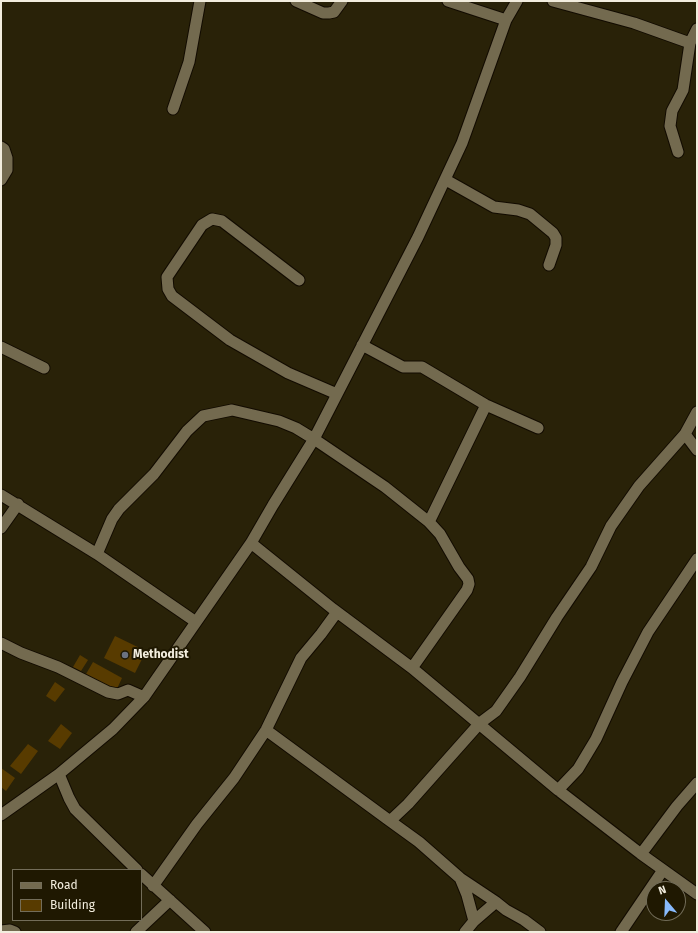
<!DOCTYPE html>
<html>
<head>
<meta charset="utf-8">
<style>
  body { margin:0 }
  #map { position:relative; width:698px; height:933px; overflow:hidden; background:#292208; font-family:"Fira Sans",sans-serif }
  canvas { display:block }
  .frame { position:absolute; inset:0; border:2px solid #f2edde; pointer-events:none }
  .legend { position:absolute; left:12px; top:869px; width:130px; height:52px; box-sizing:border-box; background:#1f1801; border:1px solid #736d59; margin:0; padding:5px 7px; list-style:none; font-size:12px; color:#f2edde }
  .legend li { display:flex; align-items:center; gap:8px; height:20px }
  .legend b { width:20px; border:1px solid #736d59 }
  .north { position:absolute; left:646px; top:881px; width:40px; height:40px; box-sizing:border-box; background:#1f1801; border:1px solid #736d59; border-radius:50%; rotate:341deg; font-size:11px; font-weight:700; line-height:16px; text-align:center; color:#f2edde }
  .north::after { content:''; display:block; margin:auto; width:14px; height:18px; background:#88bafc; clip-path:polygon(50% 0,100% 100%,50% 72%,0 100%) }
</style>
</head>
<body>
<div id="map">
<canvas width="698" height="933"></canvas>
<div class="frame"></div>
<ul class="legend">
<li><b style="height:5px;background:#736a4f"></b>Road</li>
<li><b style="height:11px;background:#583b00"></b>Building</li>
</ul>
<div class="north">N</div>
</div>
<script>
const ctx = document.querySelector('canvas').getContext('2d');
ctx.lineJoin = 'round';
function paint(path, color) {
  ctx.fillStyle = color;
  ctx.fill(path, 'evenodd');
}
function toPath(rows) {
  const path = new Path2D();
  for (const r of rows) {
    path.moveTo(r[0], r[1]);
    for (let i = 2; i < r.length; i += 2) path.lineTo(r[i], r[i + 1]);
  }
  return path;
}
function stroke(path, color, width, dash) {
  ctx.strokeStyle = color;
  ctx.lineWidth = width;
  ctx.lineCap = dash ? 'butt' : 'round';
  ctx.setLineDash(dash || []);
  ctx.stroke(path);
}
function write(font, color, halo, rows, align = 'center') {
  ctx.font = font + ' "Fira Sans",sans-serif';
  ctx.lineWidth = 4;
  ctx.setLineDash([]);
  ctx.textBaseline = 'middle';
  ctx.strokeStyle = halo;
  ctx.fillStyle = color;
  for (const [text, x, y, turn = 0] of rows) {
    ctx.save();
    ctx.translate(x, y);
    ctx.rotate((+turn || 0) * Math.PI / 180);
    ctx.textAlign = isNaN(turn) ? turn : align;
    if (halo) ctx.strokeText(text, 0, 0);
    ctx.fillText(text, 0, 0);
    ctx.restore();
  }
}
paint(toPath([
  [115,636,146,651,135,673,104,658],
  [80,655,88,660,81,671,73,667],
  [93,662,122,678,116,691,86,674],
  [55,682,65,689,55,702,46,696],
  [61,724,72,733,60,749,48,741],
  [28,744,38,751,21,774,10,766],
  [1,768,15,778,6,791,1,787]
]), '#583b00');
const minor = toPath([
  [296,1,323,13,329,13,334,12,342,1],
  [448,1,506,20],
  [553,1,634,23,690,43],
  [173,109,189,62,200,1],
  [1,147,4,149,7,158,7,170,1,180],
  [678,152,670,126,672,111,683,90,690,43,697,29],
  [446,180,494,207,518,210,530,214,553,233,556,238,556,245,549,265],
  [299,280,222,221,212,219,202,225,167,277,168,289,172,296,230,340,288,373,337,394],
  [362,345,403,367,422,367,486,405,538,428],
  [1,347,44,368],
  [685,434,697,450],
  [1,495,97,554,196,622],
  [429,522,486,405],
  [1,528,18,504],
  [251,543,333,609,412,668,558,790,641,854,697,894],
  [97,554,112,519,119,509,154,474,187,431,203,416,232,410,279,421,296,428,314,439,385,487,429,522,440,534,459,567,468,579,469,584,467,590,412,668],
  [1,643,21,653,58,667,108,692,118,694,128,690,144,697],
  [266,730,390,821],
  [59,774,69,798,75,809,137,870],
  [558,790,578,769,596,739,622,682,648,632,697,559],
  [1,815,59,774,113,729,144,697,251,543,273,505,314,439,418,237,462,143,506,20,517,1],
  [641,854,677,806,697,783],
  [141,874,205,932],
  [460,878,467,895,474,921],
  [153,886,197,824,234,778,266,730,301,658,321,634,337,612],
  [496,902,506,910,524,920,540,932],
  [1,931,10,930,15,932],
  [136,932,170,900],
  [465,932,474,921,496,902,460,878,419,842,390,821,408,804,480,723,496,711,520,677,557,617,591,567,611,526,639,486,685,434,697,412],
  [621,932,663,870]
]);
stroke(minor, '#120b00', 13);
stroke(minor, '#736a4f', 11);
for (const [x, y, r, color] of [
  [125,655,4,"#6b7280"]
]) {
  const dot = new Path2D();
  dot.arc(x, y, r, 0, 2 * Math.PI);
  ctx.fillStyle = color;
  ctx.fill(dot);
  stroke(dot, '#1f1801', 1.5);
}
write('bold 12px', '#f2edde', '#1f1801', [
  ["Methodist",133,655]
], 'left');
</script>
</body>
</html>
